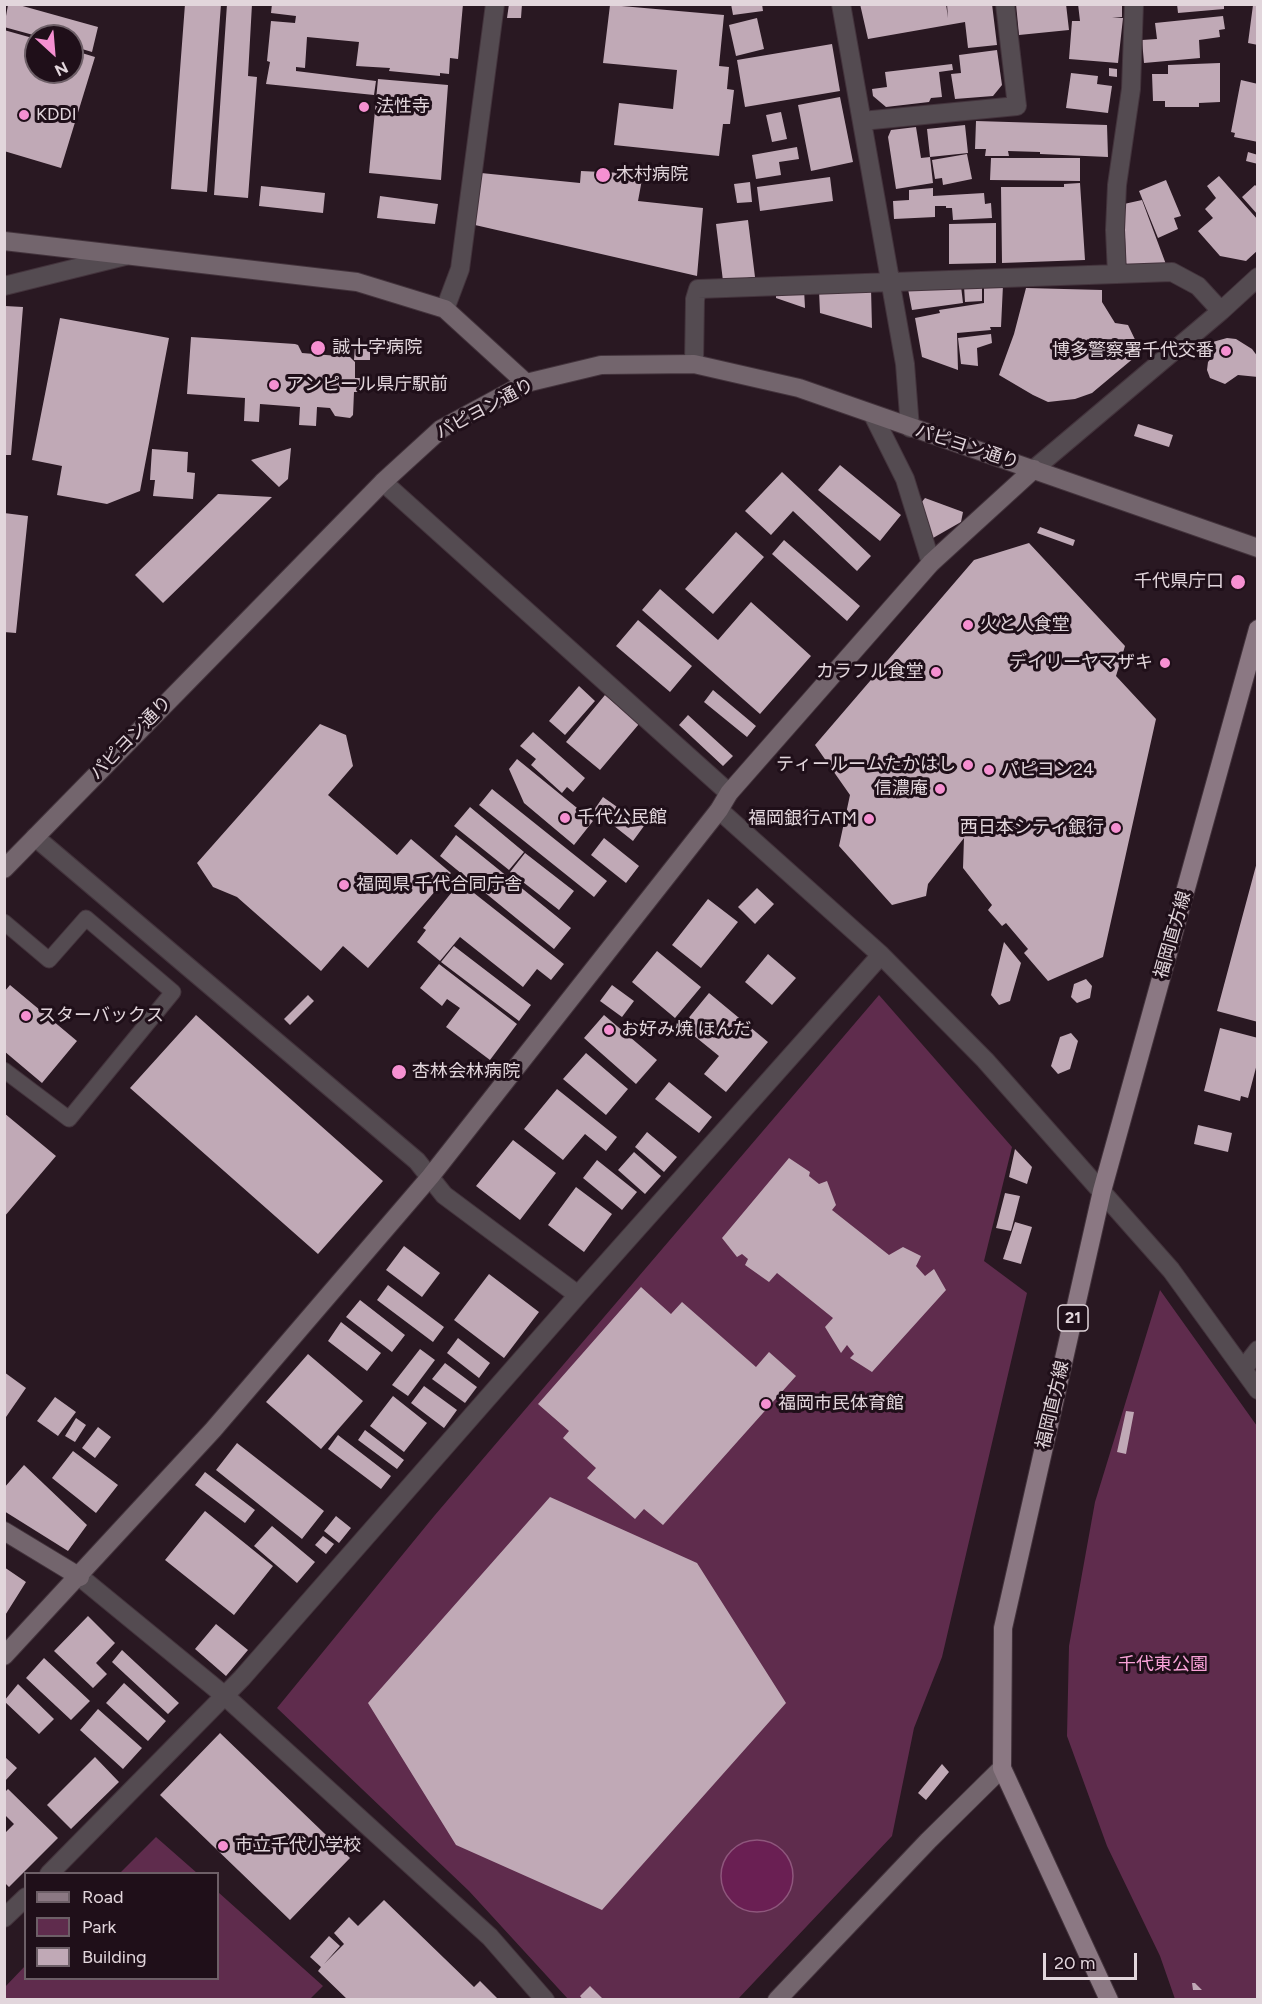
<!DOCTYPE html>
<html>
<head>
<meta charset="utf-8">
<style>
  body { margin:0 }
  #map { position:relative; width:1262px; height:2004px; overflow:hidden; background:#291822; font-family:Figtree,sans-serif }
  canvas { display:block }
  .frame { position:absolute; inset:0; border:6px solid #e2d6dc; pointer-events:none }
  .legend { position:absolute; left:24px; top:1872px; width:195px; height:108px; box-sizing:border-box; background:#1f0f19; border:2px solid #6d5f67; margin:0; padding:8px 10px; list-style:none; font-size:18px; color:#e2d6dc }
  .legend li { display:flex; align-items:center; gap:12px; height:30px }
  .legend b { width:30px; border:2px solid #6d5f67 }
  .north { position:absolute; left:24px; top:24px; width:60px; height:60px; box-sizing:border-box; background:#1f0f19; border:2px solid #6d5f67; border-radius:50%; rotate:154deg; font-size:16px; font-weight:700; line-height:24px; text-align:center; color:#e2d6dc }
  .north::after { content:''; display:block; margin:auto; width:21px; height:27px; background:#f590d1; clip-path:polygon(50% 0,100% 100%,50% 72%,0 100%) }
  .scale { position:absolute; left:1043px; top:1953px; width:94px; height:27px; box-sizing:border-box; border:3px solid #e2d6dc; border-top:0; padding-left:8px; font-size:18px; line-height:21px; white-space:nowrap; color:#e2d6dc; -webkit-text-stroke:4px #1f0f19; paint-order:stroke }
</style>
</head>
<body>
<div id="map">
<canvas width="1262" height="2004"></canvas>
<div class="frame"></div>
<ul class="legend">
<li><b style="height:8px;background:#8b7883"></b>Road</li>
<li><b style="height:16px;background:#5f2c4d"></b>Park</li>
<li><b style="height:16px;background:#c0a9b6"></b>Building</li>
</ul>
<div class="north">N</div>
<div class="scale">20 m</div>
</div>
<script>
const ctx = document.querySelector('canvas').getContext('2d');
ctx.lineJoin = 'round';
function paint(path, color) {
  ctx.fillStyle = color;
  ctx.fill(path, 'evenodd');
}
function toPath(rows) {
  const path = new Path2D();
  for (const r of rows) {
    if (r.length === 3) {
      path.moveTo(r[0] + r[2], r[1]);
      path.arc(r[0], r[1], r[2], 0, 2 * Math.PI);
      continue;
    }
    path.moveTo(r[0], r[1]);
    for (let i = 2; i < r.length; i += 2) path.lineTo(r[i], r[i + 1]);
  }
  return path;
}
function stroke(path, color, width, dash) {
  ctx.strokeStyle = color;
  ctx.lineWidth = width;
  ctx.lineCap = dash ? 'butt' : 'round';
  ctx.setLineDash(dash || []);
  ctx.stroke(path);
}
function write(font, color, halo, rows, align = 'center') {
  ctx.font = font + ' Figtree,"Noto Sans JP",sans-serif';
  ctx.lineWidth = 6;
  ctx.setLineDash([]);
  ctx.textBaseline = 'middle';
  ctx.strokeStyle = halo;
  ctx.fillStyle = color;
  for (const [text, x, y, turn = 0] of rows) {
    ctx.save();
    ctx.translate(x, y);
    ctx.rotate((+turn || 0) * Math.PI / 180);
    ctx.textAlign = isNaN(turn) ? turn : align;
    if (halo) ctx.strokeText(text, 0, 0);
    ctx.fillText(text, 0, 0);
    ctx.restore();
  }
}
paint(toPath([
  [879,995,1012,1147,984,1261,1027,1293,942,1657,914,1728,892,1836,738,1999,568,1999,469,1891,277,1708,435,1515],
  [1160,1290,1257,1426,1257,1999,1175,1999,1160,1956,1107,1846,1067,1736,1069,1646,1095,1502],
  [156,1837,197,1873,120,1873],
  [218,1892,323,1986,310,1999,5,1999,5,1987,25,1966,26,1978,218,1978]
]), '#5f2c4d');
const water = toPath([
  [757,1876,36]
]);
paint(water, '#6a1f53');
stroke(water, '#8e567c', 1.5);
paint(toPath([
  [185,4,221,4,207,192,171,189],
  [227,4,252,4,248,76,257,77,248,198,214,195],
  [272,4,463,4,458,59,450,58,449,74,440,73,440,76,389,71,390,68,356,66,359,42,307,37,305,68,296,67,296,71,376,81,374,95,266,84,270,62,267,61,271,21,295,23,296,16,271,13],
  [509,4,522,4,521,18,507,18],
  [731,4,762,4,763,11,733,15],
  [860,4,946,4,948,18,947,4,992,4,997,45,968,48,965,22,868,39],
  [1016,4,1066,4,1069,30,1019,35],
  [1078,4,1122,4,1122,17,1112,18,1123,18,1118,63,1069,59,1072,21,1080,21],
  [1177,4,1224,4,1224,9,1178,13],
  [8,5,19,5,98,27,92,52,72,46,72,36,37,36,4,27],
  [610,5,724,15,719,66,729,67,727,89,734,90,730,124,723,124,719,156,614,145,619,103,673,109,677,70,603,63],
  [1253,5,1258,5,1258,45,1248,43],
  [1223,16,1225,29,1219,30,1220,37,1199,40,1200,58,1144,63,1142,40,1157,39,1155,23],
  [757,18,764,49,736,56,729,25],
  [4,30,36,39,36,72,72,72,72,50,95,57,61,168,4,151],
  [832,44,840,91,745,107,737,60],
  [997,50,1002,85,993,96,955,99,951,74,961,73,959,55],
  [1220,63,1220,102,1199,103,1199,107,1165,107,1165,101,1153,101,1152,74,1168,74,1168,65],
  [952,64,953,70,939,72,942,97,931,98,929,102,886,107,873,96,872,89,887,87,885,72],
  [1109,68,1117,69,1117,77,1109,76],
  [1071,73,1098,76,1097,84,1112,86,1108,113,1066,108],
  [378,79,448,85,441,180,369,173],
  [1241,80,1258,84,1258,142,1234,137,1235,133,1231,132],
  [840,97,853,162,811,171,798,105],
  [781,112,787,139,772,142,766,115],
  [976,121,1107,125,1108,157,1040,154,1040,152,1008,151,1009,156,985,156,986,149,975,149],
  [965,125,968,153,930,157,927,129],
  [916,127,921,158,930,157,933,183,896,189,888,137,891,130],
  [797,147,799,159,779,162,781,175,756,179,752,155],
  [1248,152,1258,155,1258,164,1246,161],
  [967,154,972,179,943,185,942,178,935,179,932,160],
  [991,158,1080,158,1080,181,990,180],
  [581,171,643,174,638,201,703,208,697,276,475,225,481,173,580,183],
  [1219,176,1258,220,1258,250,1246,261,1220,256,1198,231,1213,218,1205,209,1216,198,1207,186],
  [830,177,833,201,760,211,757,187],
  [1166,180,1181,216,1174,218,1178,229,1158,238,1139,191],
  [750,182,752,202,737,203,734,184],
  [1080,183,1085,260,1002,263,1001,187,1064,187,1064,184],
  [1255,185,1258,188,1258,215,1242,197],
  [261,186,325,193,323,213,259,206],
  [933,188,933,196,984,193,985,204,991,203,992,218,953,220,952,208,946,208,946,206,935,206,935,217,894,219,893,201,909,200,909,190],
  [380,196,438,204,435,224,377,218],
  [1142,200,1167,267,1126,270,1124,204],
  [748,220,755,277,723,281,716,224],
  [996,223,996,263,949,264,949,224],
  [984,285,1003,285,1001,327,990,327,991,330,957,333,958,370,922,357,915,318,940,313,939,310,984,303],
  [961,286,963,303,912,310,908,289],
  [964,286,982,286,982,301,965,302],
  [871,288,872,328,820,313,819,290],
  [1026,288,1102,290,1102,302,1115,323,1128,325,1141,352,1092,393,1075,399,1048,402,1033,395,999,375,1014,334],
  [804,289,805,308,776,298,776,290],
  [5,306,23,307,11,455,5,455],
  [60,318,169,338,140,491,107,504,57,495,62,466,32,460],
  [991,334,992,343,977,348,978,366,961,364,958,338],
  [191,337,295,344,298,345,302,353,350,357,355,362,355,378,361,378,360,392,354,392,353,415,350,418,335,416,330,408,317,407,316,426,299,425,300,407,260,404,259,422,244,421,245,398,187,394],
  [1227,338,1236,339,1252,349,1258,357,1258,377,1238,375,1225,384,1210,378,1207,370,1208,362,1214,355,1209,343],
  [355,345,370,345,370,360,354,360],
  [1138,424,1173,435,1169,447,1134,436],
  [291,448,288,479,279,487,251,460],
  [152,449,188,452,187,472,195,473,193,499,153,496,155,480,150,480],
  [840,465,901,515,880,541,818,490],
  [782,472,871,556,857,571,793,511,771,535,745,511],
  [218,494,272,497,163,603,135,575],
  [925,498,963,512,961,522,926,542,921,503],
  [4,513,28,516,16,633,4,632],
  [1040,527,1075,540,1073,546,1037,533],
  [736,532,764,557,713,614,685,589],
  [784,540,860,606,847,621,772,554],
  [1029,543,1125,646,1116,676,1156,719,1103,957,1048,981,1024,953,1028,949,1006,923,1002,926,988,910,992,905,963,868,964,838,928,884,926,896,892,905,839,846,850,795,815,745,974,560],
  [660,589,718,640,751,602,811,656,760,714,642,610],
  [638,620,692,666,670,692,616,646],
  [579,686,595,701,565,735,549,721],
  [713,690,756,726,747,737,704,702],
  [605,695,639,724,600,770,566,742],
  [688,715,733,756,723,766,679,725],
  [320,724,346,735,353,766,328,795,397,855,411,839,451,873,368,968,343,946,321,971,237,897,213,887,197,863],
  [533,732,585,778,573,792,567,787,562,793,531,765,536,759,520,746],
  [517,759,593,821,574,845,524,803,509,769],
  [492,789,607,881,594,897,479,805],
  [603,797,644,826,633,841,594,810],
  [470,807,524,852,509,870,454,826],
  [456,835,571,928,554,949,440,856],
  [604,838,639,866,626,883,591,855],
  [525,853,574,891,559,910,510,872],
  [1257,862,1258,862,1258,1022,1217,1011],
  [460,882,564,964,551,980,537,969,523,987,460,937,440,961,417,942,426,930,423,928],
  [757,888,774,904,755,924,738,907],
  [708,899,738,922,701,968,672,945],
  [1004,942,1021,963,1010,1001,999,1005,991,995],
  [454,946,531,1005,519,1021,441,962],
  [657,951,701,987,675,1018,632,982],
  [768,954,796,978,772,1005,745,982],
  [439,964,517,1024,490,1060,446,1027,460,1008,447,999,442,1006,420,988],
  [1086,979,1092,986,1090,998,1077,1003,1071,997,1074,984],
  [10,985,77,1041,42,1083,4,1051,4,992],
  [612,985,634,1001,622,1017,600,1001],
  [709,993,768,1042,726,1092,704,1074,719,1056,682,1026],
  [308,995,314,1001,290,1025,284,1019],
  [196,1015,383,1181,318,1254,130,1088],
  [604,1015,657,1060,636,1084,584,1038],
  [1220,1028,1258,1038,1258,1060,1248,1098,1241,1096,1240,1101,1204,1091],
  [1071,1033,1078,1041,1070,1069,1058,1074,1051,1066,1060,1037],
  [586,1053,628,1089,606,1115,563,1079],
  [669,1082,712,1117,699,1133,655,1099],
  [557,1089,617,1137,606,1151,585,1134,563,1160,524,1129],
  [4,1113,56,1156,4,1217],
  [1198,1125,1232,1133,1228,1152,1194,1144],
  [647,1132,677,1157,664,1172,635,1147],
  [513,1140,556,1173,520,1220,476,1186],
  [1015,1149,1032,1167,1027,1184,1009,1177],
  [634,1152,661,1176,645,1194,618,1170],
  [789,1158,810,1172,809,1176,819,1184,827,1181,836,1205,832,1210,889,1255,903,1247,921,1256,916,1266,925,1276,934,1269,946,1290,872,1372,850,1358,854,1354,847,1345,841,1353,825,1327,833,1318,777,1273,769,1282,745,1265,748,1259,742,1254,737,1257,722,1238],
  [597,1160,637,1192,622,1210,583,1178],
  [576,1187,612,1214,584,1252,548,1225],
  [1005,1193,1020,1196,1011,1231,996,1228],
  [1015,1222,1032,1227,1021,1264,1003,1259],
  [404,1246,440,1273,422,1297,386,1270],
  [489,1274,539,1312,504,1358,454,1320],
  [388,1285,444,1327,433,1342,377,1300],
  [641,1287,671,1314,682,1302,756,1367,769,1352,796,1376,663,1525,644,1509,635,1519,587,1478,596,1468,563,1438,569,1431,538,1404],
  [360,1300,405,1335,392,1352,346,1317],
  [341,1322,381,1353,367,1371,328,1341],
  [458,1338,490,1363,479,1378,447,1353],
  [420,1349,435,1360,408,1396,392,1385],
  [308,1354,363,1401,321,1449,266,1402],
  [445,1363,477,1387,465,1403,432,1379],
  [4,1372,26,1388,6,1417,4,1416],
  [424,1386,457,1410,444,1428,411,1403],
  [393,1396,427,1423,404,1452,370,1426],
  [55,1397,76,1412,58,1436,37,1421],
  [1126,1411,1134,1412,1126,1454,1117,1452],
  [76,1418,86,1425,75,1442,65,1436],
  [98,1427,111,1437,95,1458,82,1448],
  [365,1430,404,1460,397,1469,358,1440],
  [338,1435,391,1476,381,1489,328,1449],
  [237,1443,324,1511,302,1539,216,1470],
  [73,1451,118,1485,96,1513,52,1478],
  [24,1465,87,1525,68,1551,4,1511,4,1488],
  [205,1472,255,1510,245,1523,195,1485],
  [550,1497,697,1563,786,1703,602,1910,456,1845,368,1703],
  [205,1511,273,1566,234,1615,165,1560],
  [336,1516,351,1528,339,1543,324,1531],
  [272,1526,315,1562,297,1583,254,1546],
  [323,1536,334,1544,326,1554,315,1545],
  [4,1567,26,1582,4,1617],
  [88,1616,115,1643,96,1663,107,1674,93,1688,54,1651],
  [216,1624,248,1650,226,1676,195,1649],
  [122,1650,179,1703,168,1714,112,1662],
  [44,1658,90,1701,71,1720,26,1678],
  [124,1683,166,1721,148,1741,106,1703],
  [18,1684,54,1719,39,1734,4,1701],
  [98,1709,142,1748,123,1769,80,1730],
  [220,1733,350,1858,290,1920,160,1795],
  [5,1757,17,1768,5,1781],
  [95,1757,119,1782,71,1829,47,1805],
  [942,1764,949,1772,926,1800,918,1793],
  [8,1789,58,1838,9,1887,4,1882,4,1834,14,1824,4,1814,4,1793],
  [384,1900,474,1987,480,1981,499,2000,348,2000,318,1971,321,1967,310,1957,329,1936,340,1946,324,1964,344,1944,334,1933,349,1917,358,1926],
  [1192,1983,1195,1983,1202,1990,1193,1990],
  [590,1986,604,2000,583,2000,580,1996]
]), '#c0a9b6');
const lane = toPath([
  [4,922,49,960,86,918,173,992,69,1119,4,1070]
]);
const street = toPath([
  [841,4,905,364,910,428],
  [862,121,1017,106,1005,4],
  [1117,274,1115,230,1117,185,1131,89,1134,4],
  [4,286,125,256],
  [445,309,460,269,495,4],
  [694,364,695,299,698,289,1172,272,1198,286,1221,311],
  [873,415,905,479,931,563],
  [1034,469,1221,311,1258,277],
  [383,482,729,793],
  [719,810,881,955,985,1060,1171,1270,1258,1390],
  [35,837,417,1161,444,1195,578,1295],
  [1244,1368,1258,1350],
  [80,1577,225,1696,490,1937,545,2000],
  [49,1874,242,1678,578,1295,881,955],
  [4,1918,26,1897]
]);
const secondary = toPath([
  [4,241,357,282,445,309,526,383],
  [4,869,383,482,441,429,526,383,601,365,694,364,799,388,1258,548],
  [4,1531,80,1577],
  [4,1656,213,1430,430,1177,719,810,729,793,931,563,1034,469],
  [777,2000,928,1841,1002,1768]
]);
const primary = toPath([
  [1109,2000,1002,1768,1003,1628,1102,1191,1258,629]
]);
stroke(lane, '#43333c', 17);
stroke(street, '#43333c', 20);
stroke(secondary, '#43333c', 20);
stroke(primary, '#43333c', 20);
stroke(lane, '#544b51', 15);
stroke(street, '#544b51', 18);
stroke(secondary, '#73656d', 18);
stroke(primary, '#8b7883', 18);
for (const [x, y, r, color] of [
  [364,107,6,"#f590d1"],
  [24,115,6,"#f590d1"],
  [603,175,8,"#f590d1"],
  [318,348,8,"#f590d1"],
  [1226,351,6,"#f590d1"],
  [274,385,6,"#f590d1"],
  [1238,582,8,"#f590d1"],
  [968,625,6,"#f590d1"],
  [1165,663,6,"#f590d1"],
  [936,672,6,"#f590d1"],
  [968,765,6,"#f590d1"],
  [989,770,6,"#f590d1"],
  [940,789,6,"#f590d1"],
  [565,818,6,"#f590d1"],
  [869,819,6,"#f590d1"],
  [1116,828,6,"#f590d1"],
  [344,885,6,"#f590d1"],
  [26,1016,6,"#f590d1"],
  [609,1030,6,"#f590d1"],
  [399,1072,8,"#f590d1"],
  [766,1404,6,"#f590d1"],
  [223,1846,6,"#f590d1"]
]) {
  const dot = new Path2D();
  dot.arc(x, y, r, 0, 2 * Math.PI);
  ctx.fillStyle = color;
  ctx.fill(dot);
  stroke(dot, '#1f0f19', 2);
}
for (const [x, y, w] of [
  [1073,1318,30]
]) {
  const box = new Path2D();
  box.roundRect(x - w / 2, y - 13, w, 26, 4.5);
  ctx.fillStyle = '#1f0f19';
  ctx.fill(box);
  stroke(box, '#e2d6dc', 1.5);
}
write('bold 16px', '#e2d6dc', null, [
  ["21",1073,1318]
]);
write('18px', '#e2d6dc', '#1f0f19', [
  ["法性寺",376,107],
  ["KDDI",36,115],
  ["木村病院",616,175],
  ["誠十字病院",332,348],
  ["博多警察署千代交番",1214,351,"right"],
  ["アンピール県庁駅前",286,385],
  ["千代県庁口",1224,582,"right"],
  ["火と人食堂",980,625],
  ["デイリーヤマザキ",1153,663,"right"],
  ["カラフル食堂",924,672,"right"],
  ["ティールームたかはし",956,765,"right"],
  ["パピヨン24",1001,770],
  ["信濃庵",928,789,"right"],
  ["千代公民館",577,818],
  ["福岡銀行ATM",857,819,"right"],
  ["西日本シティ銀行",1104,828,"right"],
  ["福岡県 千代合同庁舎",356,885],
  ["スターバックス",38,1016],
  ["お好み焼 ほんだ",621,1030],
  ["杏林会林病院",412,1072],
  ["福岡市民体育館",778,1404],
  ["市立千代小学校",235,1846]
], 'left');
write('18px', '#e2d6dc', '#1f0f19', [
  ["パピヨン通り",485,409,-28],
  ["パピヨン通り",967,447,18],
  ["パピヨン通り",131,738,-46],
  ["福岡直方線",1173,935,-74],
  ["福岡直方線",1053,1405,-77]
]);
write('18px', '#f9a2d8', '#1f0f19', [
  ["千代東公園",1163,1665]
]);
</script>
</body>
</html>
